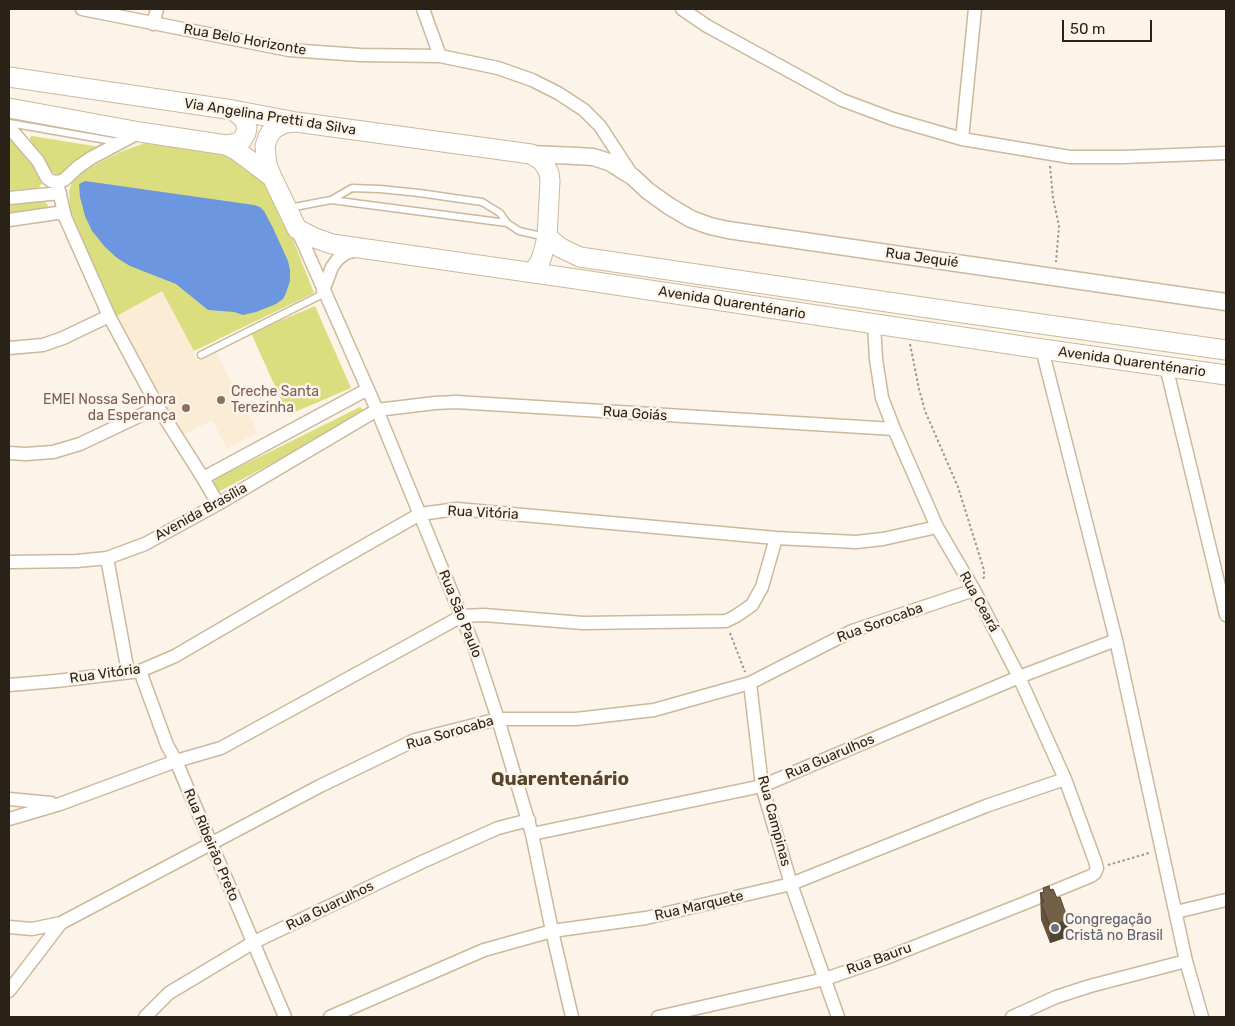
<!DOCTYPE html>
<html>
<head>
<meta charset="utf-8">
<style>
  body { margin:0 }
  #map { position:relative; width:1235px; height:1026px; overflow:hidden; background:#fcf4e8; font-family:Rubik,sans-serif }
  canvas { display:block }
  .frame { position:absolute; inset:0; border:10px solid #2a2217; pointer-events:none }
  .scale { position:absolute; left:1062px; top:20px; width:90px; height:22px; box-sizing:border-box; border:2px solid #2a2217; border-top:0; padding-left:6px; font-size:15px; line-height:18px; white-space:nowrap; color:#2a2217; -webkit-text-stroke:4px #fcf4e8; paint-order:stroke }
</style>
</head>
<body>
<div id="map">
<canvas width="1235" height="1026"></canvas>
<div class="frame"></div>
<div class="scale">50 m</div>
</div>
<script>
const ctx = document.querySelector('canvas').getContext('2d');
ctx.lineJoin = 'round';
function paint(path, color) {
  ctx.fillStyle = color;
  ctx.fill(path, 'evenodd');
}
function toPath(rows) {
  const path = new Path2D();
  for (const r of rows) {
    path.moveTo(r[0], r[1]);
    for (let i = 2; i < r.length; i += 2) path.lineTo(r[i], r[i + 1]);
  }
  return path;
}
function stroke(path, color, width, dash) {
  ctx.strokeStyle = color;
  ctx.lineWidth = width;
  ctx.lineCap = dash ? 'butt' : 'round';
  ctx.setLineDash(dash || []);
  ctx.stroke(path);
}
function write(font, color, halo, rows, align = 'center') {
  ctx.font = font + ' Rubik,sans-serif';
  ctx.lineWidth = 5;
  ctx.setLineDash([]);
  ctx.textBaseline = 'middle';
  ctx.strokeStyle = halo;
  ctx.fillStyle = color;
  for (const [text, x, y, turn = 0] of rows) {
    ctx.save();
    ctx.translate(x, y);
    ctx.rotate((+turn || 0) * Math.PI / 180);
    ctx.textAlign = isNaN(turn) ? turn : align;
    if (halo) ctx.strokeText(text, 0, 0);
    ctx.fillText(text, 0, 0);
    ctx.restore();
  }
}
paint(toPath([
  [162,291,194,351,193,353,197,361,216,352,258,432,227,449,212,420,182,436,117,315]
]), '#fbecd6');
paint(toPath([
  [32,136,100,147,62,174,56,174,51,171,30,140,30,137],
  [9,139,24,151,43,179,42,183,40,186,36,189,29,189,9,190],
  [153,142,209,148,233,157,259,177,268,189,286,222,314,293,194,351,162,291,115,317,70,211,69,190,74,178,79,173,120,152,145,143],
  [44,201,48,205,47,209,9,214,9,204],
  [315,306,351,388,288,415,251,333],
  [360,407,364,410,365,413,363,415,220,491,217,491,213,483,215,479]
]), '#dbde7f');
paint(toPath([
  [85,181,254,205,260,207,264,211,273,228,288,261,290,270,290,281,286,293,283,299,276,304,256,312,243,315,234,312,208,310,176,284,130,266,117,258,105,247,92,231,85,216,80,197,79,184]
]), '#6c96e0');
const service = toPath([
  [9,123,118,142],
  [331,200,507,223,519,231,546,237],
  [289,208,331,200,352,188,380,189,419,193,482,202,500,213,507,223],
  [201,355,325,293]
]);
const minor = toPath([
  [82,9,289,50,360,55,440,56,498,68,532,80,558,93,584,110,600,126,632,175],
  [423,9,440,56],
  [682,9,707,26,842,100,893,119,962,139,1070,157,1123,157,1226,153],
  [153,24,157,9],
  [9,127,38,161,47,178,51,181,57,182,64,180,78,167,91,158,140,132],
  [962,139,975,9],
  [57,182,65,217,109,316,158,407,203,478,218,504],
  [9,198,60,193],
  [9,220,64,212],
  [297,229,377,410,475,649,498,719,532,834,552,931,572,1017],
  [323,291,332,267,338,259,346,253,358,250],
  [9,348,43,345,63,338,109,316],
  [1042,349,1116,640,1186,961,1202,1017],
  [1166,366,1226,615],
  [9,453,26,454,53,452,80,444,158,407],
  [203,478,368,389],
  [107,558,128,672],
  [9,562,77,561,107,558,145,544,218,504,377,410,435,403,456,402,894,429],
  [140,671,167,745,176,761,285,1017],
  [750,683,762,786,791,884,838,1017],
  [9,685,56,681,140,671,175,656,327,567,420,514,457,509,776,538,856,542,883,539,937,527],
  [9,799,51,803],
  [9,819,60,804,176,761,221,748,462,616,484,615,583,623,726,621,736,616,752,605,762,587,776,538],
  [532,834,762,786,1019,677,1116,640],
  [1176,912,1226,900],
  [9,927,32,929,61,923],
  [9,991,61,923,320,786,415,740,498,719,576,719,654,710,750,683,852,631,974,590],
  [145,1017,169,993,254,942,422,862,498,828,529,820],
  [330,1017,484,950,552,931,646,918,791,884,986,806,1065,779],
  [658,1017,825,979,886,958,1025,903,1091,876,1095,873,1097,868,1095,861,1065,779,1019,677,974,590,937,527,894,429,882,398,876,359,874,325],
  [1012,1017,1056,997,1090,986,1186,961]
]);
const tertiary = toPath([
  [531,154,577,156,593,157,609,162,633,177,648,191,669,206,691,219,710,226,728,230,1226,302]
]);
const secondary = toPath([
  [9,77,233,110,296,122,531,154,542,161,546,167,549,173,550,181,547,237,543,253,540,262,532,273],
  [9,108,140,132,226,145,236,150,272,177],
  [296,122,285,123,275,128,271,132,268,137,265,146,267,165,272,177,297,229,315,238,332,244,576,279,1042,349,1226,375],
  [226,145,237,143,242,140,246,133,247,128,244,119,233,110],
  [547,237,561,248,580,257,963,313,1226,350]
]);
stroke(service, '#ccb89c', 9);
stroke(minor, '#ccb89c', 15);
stroke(tertiary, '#ccb89c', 19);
stroke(secondary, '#ccb89c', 21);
stroke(toPath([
  [1050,166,1053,198,1059,226,1056,262],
  [910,344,919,389,925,411,958,487,984,570,984,577,982,581],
  [730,633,745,672],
  [1108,865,1149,853]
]), '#9f978c', 2, [2.5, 2.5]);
stroke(service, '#fff', 6);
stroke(minor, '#fff', 12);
stroke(tertiary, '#fff', 16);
stroke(secondary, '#fff', 19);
paint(toPath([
  [1043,888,1068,937,1050,943,1041,920,1040,893,1043,892]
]), '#63533d');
paint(toPath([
  [1068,920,1068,937,1050,943,1050,926]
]), '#504432');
const building = toPath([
  [1049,886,1050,890,1053,889,1057,898,1060,897,1068,920,1050,926,1041,903,1044,902,1040,893,1044,892,1043,888,1049,886]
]);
paint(building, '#736147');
stroke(building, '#504432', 1);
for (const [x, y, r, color] of [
  [221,400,5,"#8d6e63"],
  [186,408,5,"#8d6e63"],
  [1055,928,5,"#6b7280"]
]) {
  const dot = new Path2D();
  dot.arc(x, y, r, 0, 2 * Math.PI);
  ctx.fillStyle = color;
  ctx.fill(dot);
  stroke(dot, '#fcf4e8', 2);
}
write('14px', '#2a2217', '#fcf4e8', [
  ["Rua Belo Horizonte",245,40,10],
  ["Via Angelina Pretti da Silva",270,117,9],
  ["Rua Jequié",922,258,8],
  ["Avenida Quarenténario",732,303,9],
  ["Avenida Quarenténario",1132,362,8],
  ["Rua Goiás",635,414,4],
  ["Avenida Brasília",201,512,-29],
  ["Rua Vitória",483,513,3],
  ["Rua Ceará",979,602,61],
  ["Rua São Paulo",460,614,68],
  ["Rua Sorocaba",880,623,-20],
  ["Rua Vitória",105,674,-8],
  ["Rua Sorocaba",450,733,-16],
  ["Rua Guarulhos",830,757,-23],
  ["Rua Campinas",774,821,75],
  ["Rua Ribeirão Preto",211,845,67],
  ["Rua Guarulhos",330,906,-26],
  ["Rua Marquete",699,906,-13],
  ["Rua Bauru",879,959,-20]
]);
write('14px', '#785e54', '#fcf4e8', [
  ["Creche Santa",231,392],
  ["Terezinha",231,408],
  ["EMEI Nossa Senhora",176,400,"right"],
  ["da Esperança",176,416,"right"]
], 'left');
write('14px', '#5b616d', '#fcf4e8', [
  ["Congregação",1065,920],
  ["Cristã no Brasil",1065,936]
], 'left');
write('bold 19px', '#57462c', '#fcf4e8', [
  ["Quarentenário",560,780]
]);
</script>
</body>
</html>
